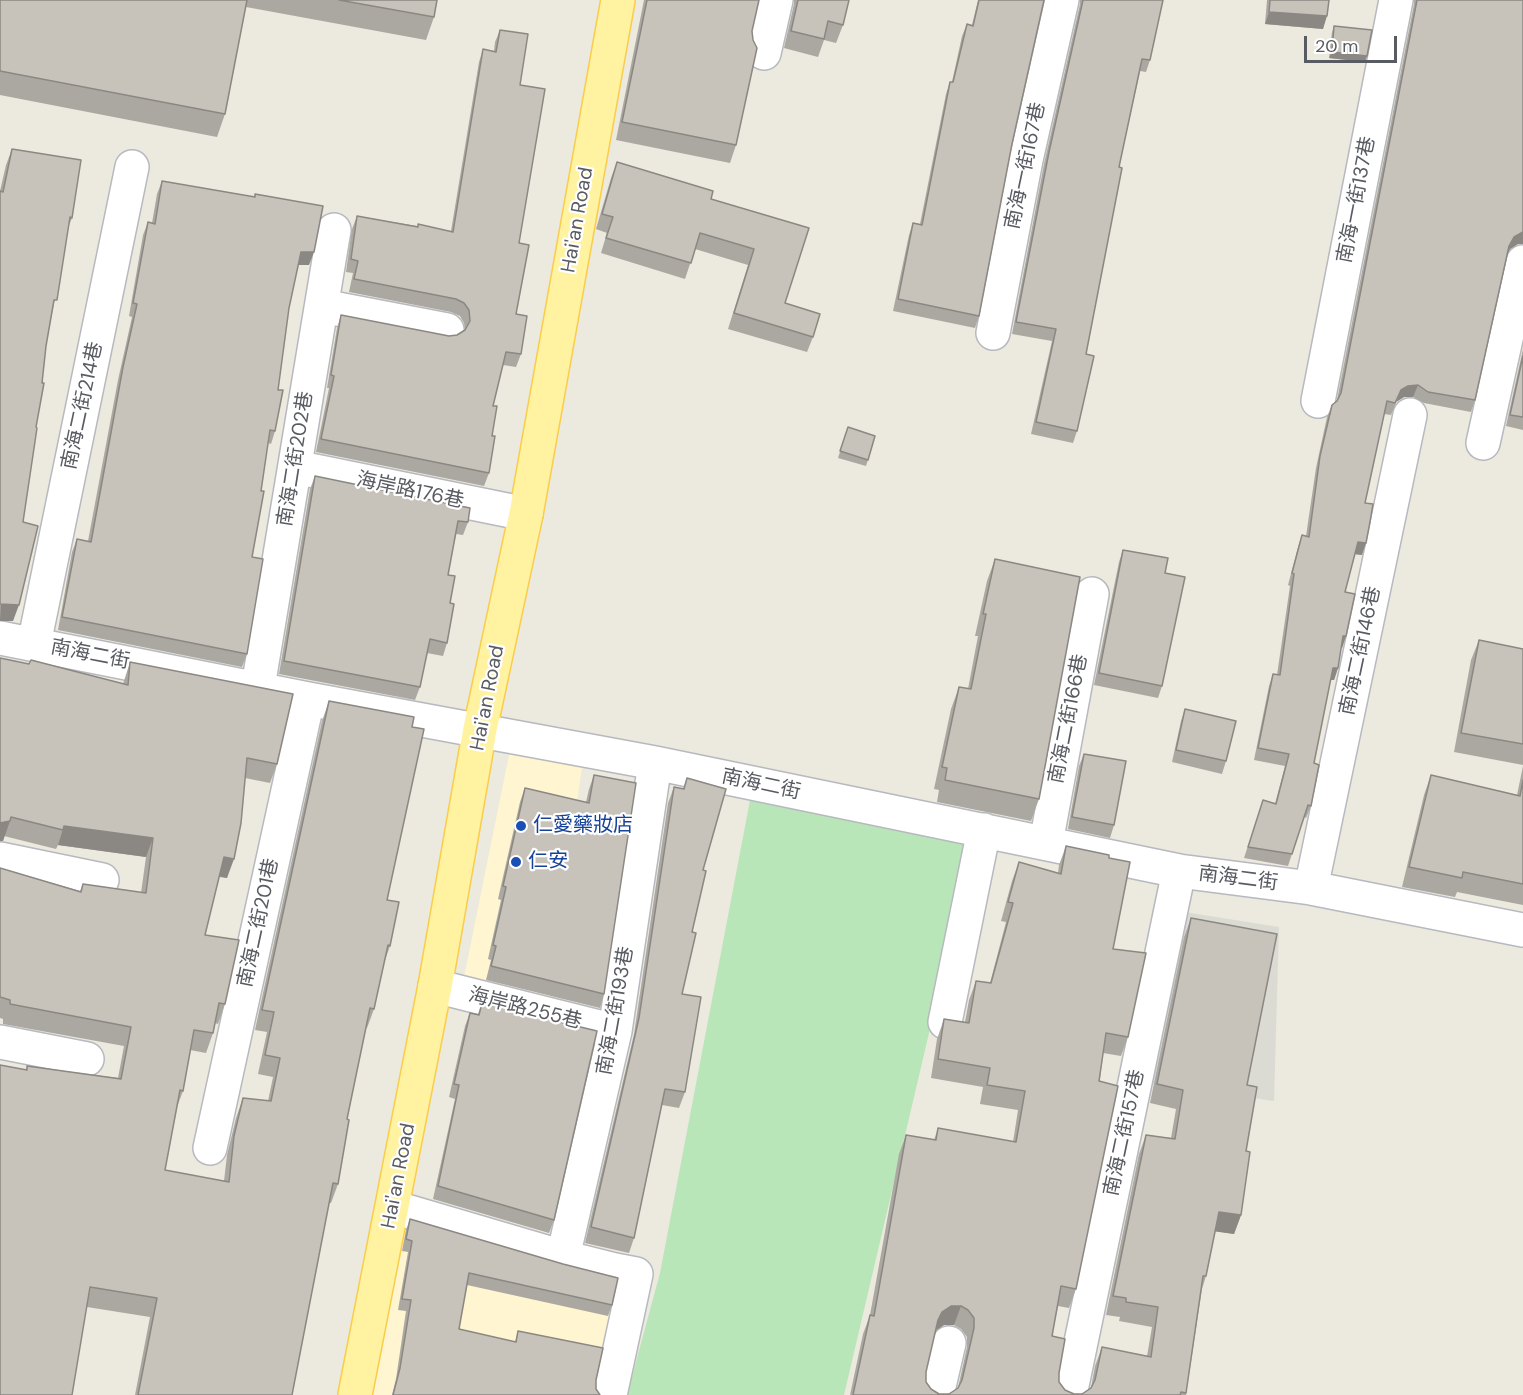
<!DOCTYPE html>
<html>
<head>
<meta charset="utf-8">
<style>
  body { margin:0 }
  #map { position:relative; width:1523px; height:1395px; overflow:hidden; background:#ece9de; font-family:"DM Sans",sans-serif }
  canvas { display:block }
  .scale { position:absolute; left:1304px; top:36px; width:93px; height:27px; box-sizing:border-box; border:3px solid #585b61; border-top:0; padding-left:8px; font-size:18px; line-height:21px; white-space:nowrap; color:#585b61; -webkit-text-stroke:4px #fff; paint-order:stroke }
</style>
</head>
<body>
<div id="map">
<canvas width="1523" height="1395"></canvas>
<div class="scale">20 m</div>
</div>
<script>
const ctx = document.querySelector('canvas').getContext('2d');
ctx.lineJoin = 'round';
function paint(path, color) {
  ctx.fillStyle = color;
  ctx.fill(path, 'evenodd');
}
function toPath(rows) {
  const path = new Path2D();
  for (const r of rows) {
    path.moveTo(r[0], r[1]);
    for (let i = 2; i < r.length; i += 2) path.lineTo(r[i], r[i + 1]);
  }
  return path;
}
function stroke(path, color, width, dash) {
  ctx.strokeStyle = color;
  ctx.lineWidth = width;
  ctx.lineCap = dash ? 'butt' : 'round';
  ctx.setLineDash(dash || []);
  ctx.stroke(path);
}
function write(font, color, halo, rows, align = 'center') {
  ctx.font = font + ' "DM Sans","Noto Sans TC",sans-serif';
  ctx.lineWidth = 4.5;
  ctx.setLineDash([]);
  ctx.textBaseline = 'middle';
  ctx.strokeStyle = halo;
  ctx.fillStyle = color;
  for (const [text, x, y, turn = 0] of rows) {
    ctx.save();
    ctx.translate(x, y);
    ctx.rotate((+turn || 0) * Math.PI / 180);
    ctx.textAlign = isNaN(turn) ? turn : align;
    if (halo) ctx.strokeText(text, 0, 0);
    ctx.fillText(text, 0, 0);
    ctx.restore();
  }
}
paint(toPath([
  [510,750,582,767,548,1008,462,987],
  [400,1217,628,1280,604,1395,365,1395]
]), '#fff5d0');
paint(toPath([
  [1178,911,1279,927,1274,1101,1139,1082]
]), '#dcdbd3');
paint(toPath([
  [751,795,976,833,844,1395,627,1395,660,1273]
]), '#b8e6b9');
const minor = toPath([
  [764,53,776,0],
  [322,306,447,330],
  [993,333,1026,160,1062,0],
  [1318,401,1396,0],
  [1483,443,1523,262],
  [295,467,526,514],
  [0,638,308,699,655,763,1179,871,1311,888,1523,930],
  [34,644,132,167],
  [258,687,334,230],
  [1046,843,1092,594],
  [0,859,102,880],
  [1311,888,1410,415],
  [435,986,615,1031],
  [945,1022,984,830],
  [0,1042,87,1059],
  [210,1148,308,699],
  [393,1207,563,1257,615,1270,636,1274,610,1395],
  [563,1257,615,1031,655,763],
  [937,1395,949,1343],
  [1070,1395,1179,871]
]);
const major = toPath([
  [355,1395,435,986,480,729,526,514,618,0]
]);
stroke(minor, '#b7b9bf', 36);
stroke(major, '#facd49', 36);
stroke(minor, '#fff', 33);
stroke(major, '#fff2a0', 33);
paint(toPath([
  [0,0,437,0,434,17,426,40,246,7,225,114,217,137,0,95],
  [644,0,759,0,752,31,736,145,730,163,616,140],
  [794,0,849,0,843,25,836,43,824,40,818,57,784,48,794,4],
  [978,0,1044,0,1012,144,979,316,975,328,893,311,909,235,913,223,920,224,946,94,950,82,952,82,962,36,967,24,972,25],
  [1080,0,1163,0,1150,60,1146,72,1140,71,1119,167,1086,354,1077,431,1073,443,1031,434,1052,341,1012,334,1044,164,1080,4],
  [1267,0,1329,0,1323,29,1265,24],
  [1414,0,1523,0,1518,244,1510,249,1508,253,1475,400,1471,412,1424,403,1413,397,1404,397,1396,402,1391,415,1384,414,1365,503,1362,555,1355,554,1345,592,1346,636,1342,648,1341,648,1338,668,1334,680,1330,680,1314,763,1311,806,1306,818,1304,817,1288,866,1244,858,1263,800,1275,804,1285,766,1254,760,1269,686,1273,674,1277,675,1290,586,1288,585,1298,547,1302,535,1306,536,1316,468,1327,417,1332,405,1337,400,1414,4],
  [1334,26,1367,56,1365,62,1329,58,1332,32],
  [500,30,520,85,519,243,516,314,521,354,516,367,503,365,493,406,489,473,484,486,316,452,329,388,327,388,337,328,341,315,449,336,457,335,465,330,464,323,460,316,451,312,349,292,353,273,346,272,352,229,357,216,417,226,451,231,479,62,483,49,494,51,495,42],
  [12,149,72,218,68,228,46,346,23,522,13,621,0,621,0,191,6,165],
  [617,162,711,199,809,228,785,303,813,337,807,352,728,329,748,265,695,249,685,279,601,253,607,233,596,229,611,178],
  [162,181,254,197,255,194,309,265,298,265,289,308,278,390,275,431,271,444,268,443,252,557,247,654,242,667,58,630,72,552,77,539,88,541,118,380,132,317,129,316,143,235,148,222,152,223,157,194],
  [1523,349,1523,430,1506,426],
  [848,427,875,436,866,466,838,458],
  [315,476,468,522,463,535,456,534,448,575,450,603,447,643,443,656,427,653,420,687,415,700,279,674,310,489],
  [1123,550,1165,573,1162,686,1158,698,1094,685,1119,562],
  [995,559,1039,799,1031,821,937,802,939,790,934,789,951,709,959,687,968,689,978,636,975,636,987,581],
  [1479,640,1523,649,1523,765,1454,752,1471,660],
  [0,658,123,684,130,662,277,764,270,783,245,778,227,878,219,877,205,935,225,1004,218,1024,215,1023,213,1033,206,1053,190,1050,183,1091,177,1107,165,1170,224,1181,227,1155,236,1118,243,1098,268,1101,273,1077,258,1074,267,1032,255,1030,322,721,329,701,412,727,387,900,390,946,384,963,374,1009,367,1028,366,1028,347,1119,338,1184,331,1203,329,1203,292,1395,135,1395,150,1317,87,1307,26,1070,27,1066,118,1078,124,1046,3,1024,3,1019,0,1018,0,868,80,891,83,884,141,893,146,857,58,845,56,849,4,836,3,841,0,841],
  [1185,709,1226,761,1222,774,1172,762,1181,721],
  [1084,754,1114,825,1110,838,1068,829,1079,766],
  [1523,766,1523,905,1457,892,1455,897,1402,887,1424,795,1431,775,1517,795],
  [594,775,604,994,600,1008,486,980,491,960,488,959,501,900,498,899,520,802,525,788,586,802,589,789],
  [687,778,703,870,682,994,685,1092,679,1108,662,1105,634,1238,629,1253,585,1243,634,1034,668,803,674,787,683,789],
  [1066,846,1109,858,1113,949,1128,1037,1121,1056,1103,1053,1076,1289,1069,1308,1058,1306,1052,1336,1059,1382,1065,1390,1074,1394,1082,1394,1091,1388,1095,1366,1102,1347,1147,1356,1152,1327,1119,1321,1120,1317,1106,1315,1139,1154,1146,1135,1171,1138,1176,1109,1150,1103,1184,937,1191,918,1247,1085,1246,1151,1241,1215,1234,1234,1215,1231,1206,1276,1202,1289,1186,1395,850,1395,863,1334,870,1315,899,1154,906,1135,934,1140,938,1128,1013,1142,1018,1110,980,1104,983,1087,931,1078,937,1039,944,1019,965,1022,969,1000,976,981,990,983,1006,922,1001,921,1012,881,1019,862,1058,873,1059,865],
  [944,1325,954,1325,961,1329,967,1337,967,1347,958,1388,949,1394,939,1394,931,1389,926,1382,926,1372,935,1331],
  [482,1003,554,1220,549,1233,433,1199,455,1099,449,1097,465,1026,470,1013,478,1014],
  [410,1219,612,1305,608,1316,467,1285,459,1329,515,1342,518,1331,596,1380,596,1389,600,1395,392,1395,396,1379,406,1311,398,1310,408,1252,402,1251,406,1230]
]), '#aba8a1');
paint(toPath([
  [1269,12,1327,16,1323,29,1265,24],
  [1332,52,1367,56,1365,62,1329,58],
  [1523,232,1523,244,1518,244,1510,249,1505,258,1509,246,1514,237],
  [301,252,314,252,309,265,296,265],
  [1418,385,1413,397,1404,397,1396,402,1391,415,1401,390,1408,386],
  [1358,542,1366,543,1362,555,1354,554],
  [1,603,19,605,13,621,0,621],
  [1343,636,1346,636,1342,648,1339,647],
  [1333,668,1338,668,1334,680,1329,680],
  [10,821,3,841,0,841,0,823],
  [64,826,153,838,146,857,58,845],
  [224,857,234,859,227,878,217,876],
  [1219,1212,1241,1215,1234,1234,1212,1231],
  [951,1306,961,1306,954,1325,944,1325,935,1331,938,1320,942,1312]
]), '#8b8883');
const building = toPath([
  [0,0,247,0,225,114,0,71,0,0],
  [339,0,437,0,434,17,339,0],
  [647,0,759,0,752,31,753,40,757,48,736,145,622,122,647,0],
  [798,0,849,0,843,25,828,21,824,39,791,31,798,0],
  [979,0,1044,0,1012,144,979,316,898,299,913,223,922,225,950,82,953,82,967,24,973,26,979,0],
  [1083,0,1163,0,1150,60,1142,59,1119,167,1122,168,1086,354,1094,356,1077,431,1036,422,1056,329,1016,322,1049,152,1083,0],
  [1270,0,1329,0,1327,16,1269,12,1270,0],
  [1417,0,1523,0,1523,232,1514,237,1509,246,1475,400,1428,392,1418,385,1408,386,1401,390,1395,403,1387,401,1365,503,1373,504,1370,522,1366,543,1358,542,1345,592,1355,594,1346,636,1343,636,1338,668,1333,668,1314,763,1319,765,1311,806,1308,805,1292,854,1248,847,1263,800,1276,804,1289,754,1258,748,1273,674,1280,675,1294,574,1292,573,1302,535,1309,537,1320,456,1332,405,1337,401,1341,393,1417,0],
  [1334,26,1372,30,1367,56,1332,52,1334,26],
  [500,30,528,34,520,85,545,89,519,243,529,245,516,314,527,316,521,354,506,352,493,406,497,406,492,436,495,436,489,473,321,439,334,376,331,375,341,315,449,336,457,335,465,330,470,321,469,310,464,303,456,299,354,279,358,261,351,259,357,216,418,227,418,224,453,232,483,49,496,52,500,30],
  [12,149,81,160,72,218,70,217,57,300,54,300,46,346,42,383,44,383,36,427,37,428,23,522,38,526,19,605,0,604,0,191,3,192,12,149],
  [617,162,713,191,711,199,809,228,785,303,820,314,813,337,734,313,754,249,700,233,691,263,606,238,613,217,602,214,617,162],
  [162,181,255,197,255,194,323,206,314,252,301,252,289,308,278,390,283,390,275,431,270,430,261,491,264,491,252,557,263,559,247,654,62,617,77,539,91,542,123,367,137,304,133,303,148,222,155,224,162,181],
  [1523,356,1523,417,1510,415,1523,356],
  [848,427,875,436,868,460,840,451,848,427],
  [315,476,470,508,468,522,458,521,448,575,455,576,450,603,454,604,447,643,430,639,420,687,284,661,315,476],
  [1123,550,1168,558,1165,573,1185,577,1162,686,1099,673,1123,550],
  [995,559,1080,577,1039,799,945,780,947,768,942,767,959,687,971,689,986,614,983,614,995,559],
  [1479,640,1523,649,1523,744,1461,733,1479,640],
  [0,658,29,664,31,660,128,685,130,662,293,694,277,764,247,758,241,823,234,859,224,857,205,935,239,940,225,1004,219,1003,213,1033,194,1030,183,1091,180,1090,165,1170,229,1182,234,1136,243,1098,271,1101,280,1058,265,1055,274,1012,262,1010,329,701,414,717,412,727,424,729,387,900,399,902,390,946,388,945,374,1009,370,1008,347,1119,349,1120,338,1184,333,1183,292,1395,138,1395,157,1298,90,1287,72,1395,0,1395,0,1065,27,1070,27,1066,121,1079,131,1027,10,1004,10,1000,0,997,0,868,81,892,83,884,146,893,153,838,64,826,63,830,11,817,10,821,0,823,0,658],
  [1185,709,1236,721,1226,761,1176,750,1185,709],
  [1084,754,1126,761,1114,825,1072,817,1084,754],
  [594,775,636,783,604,994,491,966,496,946,493,945,506,887,503,886,525,788,589,803,594,775],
  [1431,775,1520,796,1523,780,1523,884,1463,872,1462,878,1409,867,1431,775],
  [687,778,726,789,703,870,706,871,692,932,696,933,682,994,701,997,685,1092,665,1089,634,1238,591,1227,639,1018,674,787,684,789,687,778],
  [1066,846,1109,855,1109,858,1130,862,1113,949,1146,953,1128,1037,1106,1033,1099,1081,1118,1086,1076,1289,1061,1286,1052,1336,1065,1339,1059,1373,1059,1382,1065,1390,1074,1394,1082,1394,1091,1388,1095,1380,1102,1347,1151,1357,1158,1307,1126,1302,1126,1298,1113,1296,1146,1135,1175,1139,1183,1090,1157,1084,1191,918,1277,934,1247,1085,1257,1087,1246,1151,1250,1152,1241,1215,1219,1212,1206,1276,1203,1276,1186,1393,1181,1392,1180,1395,853,1395,870,1315,874,1316,906,1135,936,1140,938,1128,1016,1142,1025,1091,987,1085,990,1068,938,1059,944,1019,969,1023,976,981,991,983,1013,903,1008,902,1019,862,1061,874,1066,846],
  [951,1306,961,1306,968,1310,974,1318,974,1328,962,1380,958,1388,949,1394,939,1394,931,1389,926,1382,926,1372,938,1320,942,1312,951,1306],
  [482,1003,597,1031,554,1220,438,1186,459,1085,454,1084,470,1013,479,1015,482,1003],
  [410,1219,563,1264,618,1278,612,1305,469,1273,459,1329,516,1342,518,1331,603,1348,596,1380,596,1389,600,1395,393,1395,400,1368,411,1300,402,1299,412,1241,406,1239,410,1219]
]);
paint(building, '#c7c3bb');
stroke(building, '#8b8883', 1.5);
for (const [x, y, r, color] of [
  [521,826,6,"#1a4fb4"],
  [516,862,6,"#1a4fb4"]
]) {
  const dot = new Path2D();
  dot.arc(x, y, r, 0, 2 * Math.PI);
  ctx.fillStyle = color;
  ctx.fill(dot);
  stroke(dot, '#fff', 2);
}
write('20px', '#585b61', '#fff', [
  ["南海一街167巷",1026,166,-78],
  ["南海一街137巷",1357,200,-79],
  ["Hai'an Road",578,220,-80],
  ["南海二街214巷",83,406,-78],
  ["南海二街202巷",296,459,-81],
  ["海岸路176巷",410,491,12],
  ["南海二街146巷",1361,651,-78],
  ["南海二街",90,655,11],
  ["Hai'an Road",488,698,-79],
  ["南海二街166巷",1069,719,-79],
  ["南海二街",761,785,12],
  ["南海二街",1238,879,7],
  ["南海二街201巷",259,923,-78],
  ["海岸路255巷",525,1009,14],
  ["南海二街193巷",616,1011,-80],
  ["南海二街157巷",1125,1133,-78],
  ["Hai'an Road",399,1176,-79]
]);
write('20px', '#164399', '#fff', [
  ["仁愛藥妝店",533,826],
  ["仁安",528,862]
], 'left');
</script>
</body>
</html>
